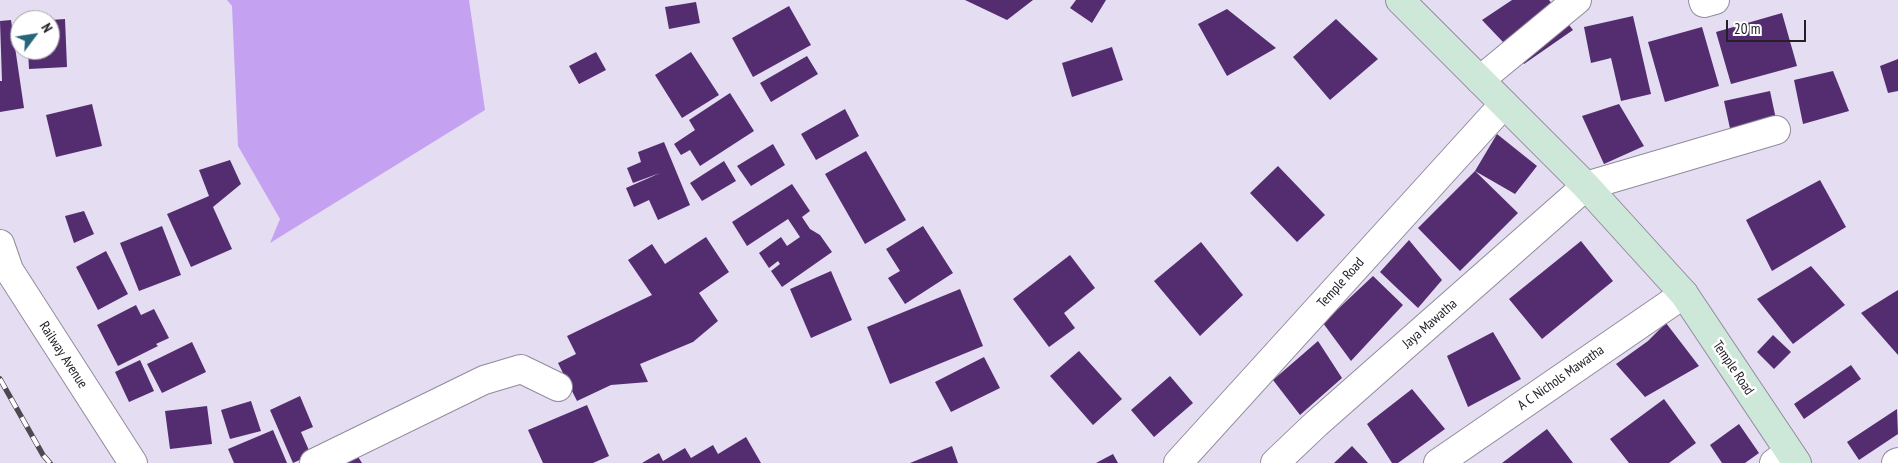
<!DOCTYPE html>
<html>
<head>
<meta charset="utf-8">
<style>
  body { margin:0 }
  #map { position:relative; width:1898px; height:463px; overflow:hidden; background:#e5ddf1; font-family:"PT Sans Narrow",sans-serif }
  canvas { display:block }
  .north { position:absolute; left:10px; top:10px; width:50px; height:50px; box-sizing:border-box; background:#fff; border:1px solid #a7a6a9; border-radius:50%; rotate:59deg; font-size:14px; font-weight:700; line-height:20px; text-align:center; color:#232027 }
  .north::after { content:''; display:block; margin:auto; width:18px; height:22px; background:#27657b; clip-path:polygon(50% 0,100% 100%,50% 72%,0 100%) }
  .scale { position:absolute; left:1726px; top:20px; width:80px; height:22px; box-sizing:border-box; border:2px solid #232027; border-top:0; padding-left:6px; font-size:15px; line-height:18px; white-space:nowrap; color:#232027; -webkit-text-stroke:4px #fff; paint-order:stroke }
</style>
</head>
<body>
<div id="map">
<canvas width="1898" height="463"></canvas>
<div class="north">N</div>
<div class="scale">20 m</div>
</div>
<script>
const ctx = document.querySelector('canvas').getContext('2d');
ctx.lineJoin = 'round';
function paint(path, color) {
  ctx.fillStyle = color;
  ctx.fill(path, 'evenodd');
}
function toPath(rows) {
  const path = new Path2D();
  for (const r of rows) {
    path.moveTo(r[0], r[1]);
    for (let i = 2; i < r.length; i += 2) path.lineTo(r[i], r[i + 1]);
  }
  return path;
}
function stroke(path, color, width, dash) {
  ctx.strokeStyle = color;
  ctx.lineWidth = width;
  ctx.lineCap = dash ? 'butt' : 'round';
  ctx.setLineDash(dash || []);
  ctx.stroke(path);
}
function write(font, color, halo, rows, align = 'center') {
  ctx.font = font + ' "PT Sans Narrow",sans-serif';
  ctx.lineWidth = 5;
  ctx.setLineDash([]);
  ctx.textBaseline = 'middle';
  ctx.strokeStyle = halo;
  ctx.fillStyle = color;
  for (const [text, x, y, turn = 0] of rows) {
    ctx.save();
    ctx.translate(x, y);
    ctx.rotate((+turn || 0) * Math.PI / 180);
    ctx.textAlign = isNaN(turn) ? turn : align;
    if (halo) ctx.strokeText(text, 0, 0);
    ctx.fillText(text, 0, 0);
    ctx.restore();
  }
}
paint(toPath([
  [227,0,469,0,485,110,270,243,280,219,238,146,232,6]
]), '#c4a2f1');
paint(toPath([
  [965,0,1033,0,1007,20],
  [1076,0,1106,0,1092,23,1070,8],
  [1512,0,1549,0,1573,30,1524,64,1482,20],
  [696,2,700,23,669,29,665,7],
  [789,6,811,45,753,77,732,38],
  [1227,9,1276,48,1227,76,1198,24],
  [1782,13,1797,66,1731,84,1716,32],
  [1633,16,1651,94,1621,101,1611,58,1591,63,1584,27],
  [65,19,67,67,29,69,28,50,50,50,50,20],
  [1336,19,1378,59,1330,100,1293,57],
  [11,20,24,108,0,112,0,81,2,81,0,21],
  [1702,27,1719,86,1665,102,1648,42],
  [1112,47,1123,80,1072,97,1062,63],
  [596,52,606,70,579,84,569,66],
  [691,52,719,95,682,118,655,75],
  [807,56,818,74,771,102,760,83],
  [1898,59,1898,91,1888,93,1880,66],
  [1833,71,1849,111,1803,124,1794,80],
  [1770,91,1777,124,1731,133,1724,101],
  [730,93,754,131,700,166,690,150,681,155,674,144,695,130,689,120],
  [92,104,102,146,56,157,46,115],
  [1619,104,1644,146,1604,164,1582,116],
  [845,109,859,136,816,160,801,134],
  [1497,134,1537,166,1515,194,1475,171,1518,213,1460,271,1418,228,1475,171],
  [664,142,690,205,658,220,649,200,634,207,626,188,660,173,633,183,627,168,641,162,638,152],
  [773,144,785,165,751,186,737,166],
  [866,151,906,220,865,244,825,174],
  [230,160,241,184,213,207,232,249,191,267,167,214,209,196,199,170],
  [724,161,736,181,702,201,690,183],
  [1278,166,1325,215,1297,242,1250,193],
  [1820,180,1846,227,1772,271,1746,220],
  [792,184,810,211,802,217,810,229,820,235,832,252,782,287,771,271,780,264,778,261,769,268,759,253,781,237,787,246,800,237,788,219,747,246,732,222],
  [84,211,94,234,74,243,65,216],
  [162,226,181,275,139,291,120,243],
  [923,226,953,273,905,304,888,278,900,271,886,249],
  [706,237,729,272,699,293,718,321,693,342,640,364,648,382,611,385,577,401,558,363,576,354,567,336,652,295,628,260,652,244,665,264],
  [1409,240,1442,280,1418,308,1380,272],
  [1581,241,1613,281,1542,339,1509,299],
  [1201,242,1243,295,1200,336,1154,281],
  [106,251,128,294,98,310,76,267],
  [1070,255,1095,288,1064,313,1075,328,1049,347,1013,299],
  [1811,266,1845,305,1793,344,1757,299],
  [831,271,852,320,811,338,790,289],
  [1373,276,1403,305,1351,361,1323,323],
  [960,289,983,346,890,384,867,327],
  [1898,290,1898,355,1861,313],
  [136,305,141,315,154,309,169,338,156,344,158,346,118,366,97,325],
  [1666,323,1699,366,1645,397,1616,364,1648,341],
  [1493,332,1521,379,1468,407,1447,356],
  [1773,335,1791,352,1774,369,1757,352],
  [1318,341,1342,378,1300,415,1273,380],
  [192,342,206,372,162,393,147,364],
  [1079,351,1122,399,1093,425,1050,376],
  [984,357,1000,388,951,412,935,382],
  [140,360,154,391,129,402,115,372],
  [1851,365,1861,379,1804,419,1794,404],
  [1170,376,1193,403,1154,437,1131,410],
  [1412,389,1445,429,1398,463,1392,463,1367,424],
  [300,396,313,427,301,432,311,455,293,463,270,410],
  [1664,399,1696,443,1669,463,1629,463,1610,439],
  [251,401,261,431,230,439,221,410],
  [587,405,609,456,593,463,543,463,528,430],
  [207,406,212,444,170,449,165,411],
  [1897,409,1898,434,1859,460,1847,442],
  [1739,424,1759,453,1745,463,1722,463,1710,445],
  [1547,429,1573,463,1502,463],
  [273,430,287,463,234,463,228,449],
  [746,437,761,463,642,463,659,453,663,461,685,448,691,458,713,445,718,454],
  [952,446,958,463,910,463],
  [1352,446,1368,463,1334,463],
  [353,449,362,463,330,463],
  [1113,454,1118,463,1096,463]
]), '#542d71');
const street = toPath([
  [1703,0,1704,3,1715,0],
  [1480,80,1577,0],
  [0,244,9,270,133,463],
  [314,463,484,380,521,369,558,387],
  [1178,463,1504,104],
  [1275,463,1316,424,1586,186,1776,130],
  [1438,463,1684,294],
  [1774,463,1789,452],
  [1896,463,1898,462]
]);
const secondary = toPath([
  [1400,0,1586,186,1684,294,1797,463]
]);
stroke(street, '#928a9d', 30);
stroke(secondary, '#928a9d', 30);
stroke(street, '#fff', 28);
stroke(secondary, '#cde8d9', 28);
const rail = toPath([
  [0,379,43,455,50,463]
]);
stroke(rail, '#4d4953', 5.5);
stroke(rail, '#fff', 4, [11]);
write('14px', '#232027', '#fff', [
  ["Temple Road",1341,283,-48],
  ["Jaya Mawatha",1430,324,-41],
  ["Railway Avenue",63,355,57],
  ["Temple Road",1733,368,56],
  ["A C Nichols Mawatha",1561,378,-35]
]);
</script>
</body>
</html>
